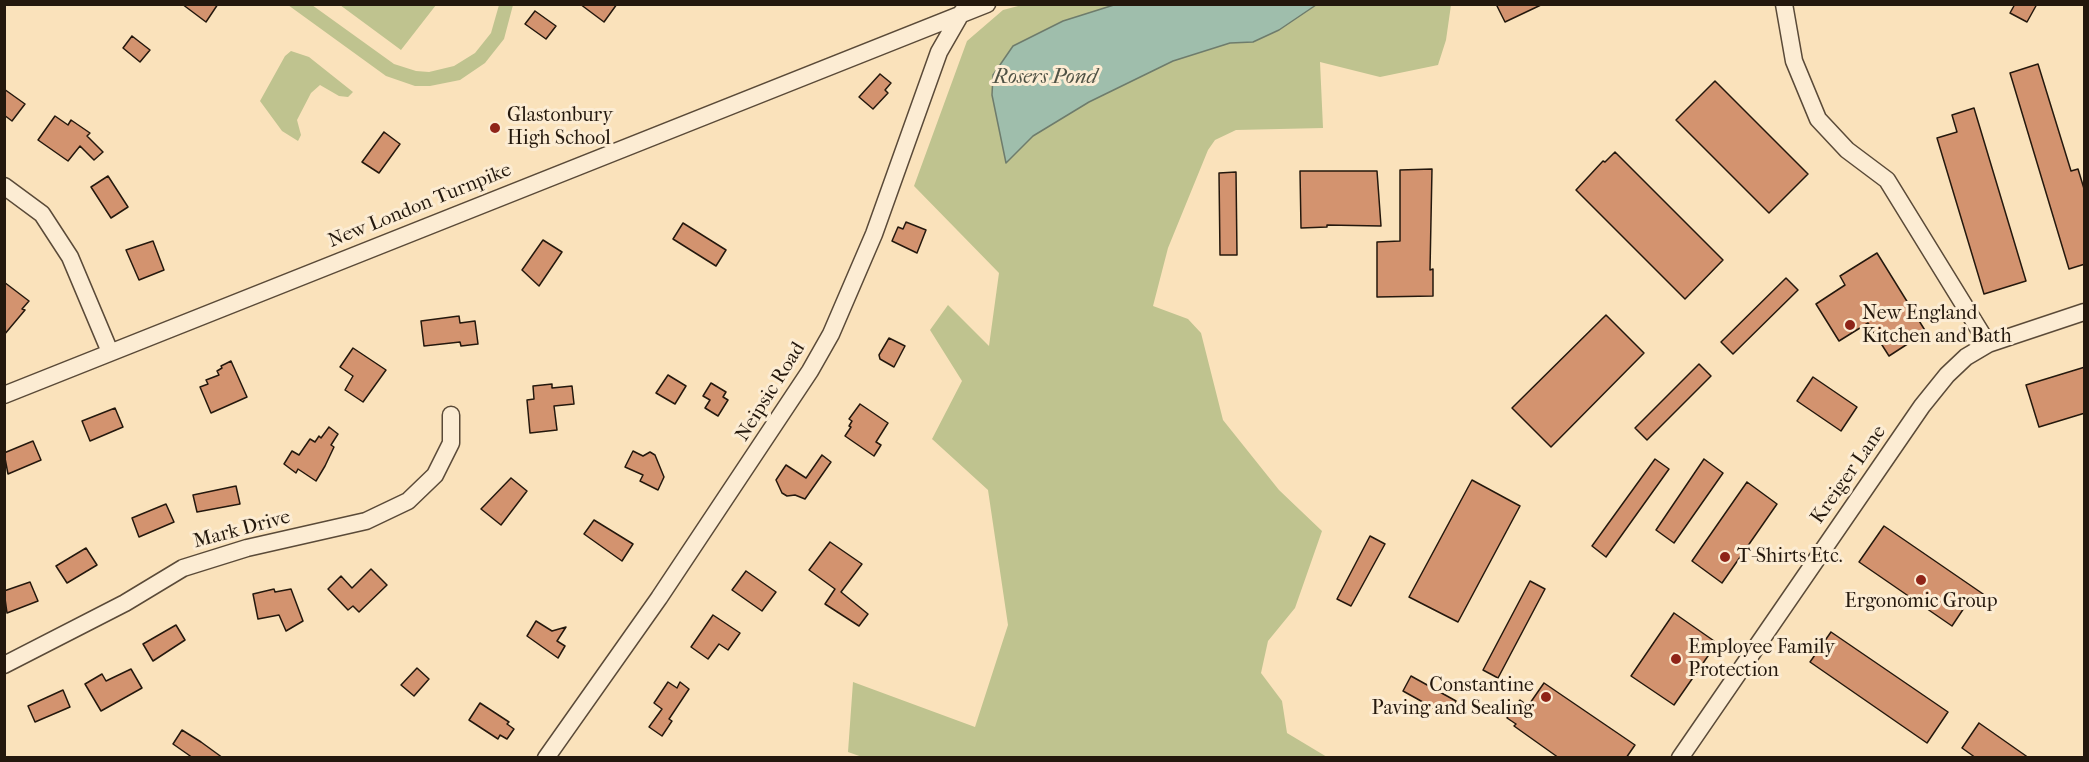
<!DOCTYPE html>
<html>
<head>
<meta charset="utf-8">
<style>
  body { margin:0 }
  #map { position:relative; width:2089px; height:762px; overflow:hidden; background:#fae2bb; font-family:"IM FELL French Canon",serif }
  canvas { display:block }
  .frame { position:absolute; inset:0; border:6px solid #24180d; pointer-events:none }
</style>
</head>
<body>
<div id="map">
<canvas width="2089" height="762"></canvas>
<div class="frame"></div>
</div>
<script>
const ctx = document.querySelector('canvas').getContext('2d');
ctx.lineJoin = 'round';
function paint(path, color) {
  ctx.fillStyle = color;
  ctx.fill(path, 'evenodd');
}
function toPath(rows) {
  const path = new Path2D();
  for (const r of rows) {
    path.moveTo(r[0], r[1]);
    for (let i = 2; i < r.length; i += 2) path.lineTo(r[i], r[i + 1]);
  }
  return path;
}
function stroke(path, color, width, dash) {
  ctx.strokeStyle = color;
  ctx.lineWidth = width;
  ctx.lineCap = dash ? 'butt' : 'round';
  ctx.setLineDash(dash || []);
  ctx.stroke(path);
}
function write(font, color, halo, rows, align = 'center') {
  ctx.font = font + ' "IM FELL French Canon",serif';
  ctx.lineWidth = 6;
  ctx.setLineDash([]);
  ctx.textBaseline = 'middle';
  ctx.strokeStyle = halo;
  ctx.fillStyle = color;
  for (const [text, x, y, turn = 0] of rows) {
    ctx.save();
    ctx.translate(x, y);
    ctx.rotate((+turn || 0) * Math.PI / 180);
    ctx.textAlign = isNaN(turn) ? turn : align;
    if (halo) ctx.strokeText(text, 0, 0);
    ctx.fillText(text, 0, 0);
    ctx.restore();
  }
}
paint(toPath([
  [288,5,312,5,394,64,416,71,429,72,454,66,475,53,491,33,499,5,513,5,504,39,485,63,460,80,430,86,415,86,386,76],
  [340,5,436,5,401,50],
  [1022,5,1117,5,1063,21,1013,46,993,74,992,95,1006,163,1033,136,1089,102,1173,61,1230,43,1253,42,1316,5,1451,5,1446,40,1438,65,1380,77,1320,62,1323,128,1236,130,1215,140,1208,150,1168,248,1153,306,1188,319,1201,333,1223,420,1279,490,1322,531,1295,608,1268,641,1261,673,1282,701,1287,733,1327,757,865,758,848,752,853,682,975,727,1008,625,988,490,932,439,962,381,930,330,948,305,989,346,999,273,914,186,967,41,1003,10],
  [291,51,309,57,353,92,348,97,339,96,320,85,311,93,297,120,301,135,298,141,282,131,260,101,285,56]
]), '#bfc38f');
const water = toPath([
  [1117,4,1316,4,1316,5,1279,30,1253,42,1230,43,1173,61,1089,102,1033,136,1006,163,992,95,993,75,1013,46,1063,21,1117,4]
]);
paint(water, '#9fbeac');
stroke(water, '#6e7c6c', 1.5);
const building = toPath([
  [182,4,218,4,206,22,182,4],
  [580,4,617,4,604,22,580,4],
  [1496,4,1543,4,1505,22,1496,4],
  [2015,4,2037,4,2027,22,2010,13,2015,4],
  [535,11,556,26,546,39,525,24,535,11],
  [132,36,150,50,140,62,123,48,132,36],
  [2038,64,2071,171,2078,169,2085,192,2085,264,2069,269,2010,73,2038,64],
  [880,74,891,83,885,90,888,93,873,109,859,97,880,74],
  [1715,81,1808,174,1769,213,1676,120,1715,81],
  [4,89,25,104,12,121,4,115,4,89],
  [1974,108,2026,281,1984,294,1937,138,1957,132,1952,115,1974,108],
  [55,116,68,125,71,120,90,133,87,136,103,152,94,160,80,146,68,161,38,140,55,116],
  [384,132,400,144,379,173,362,162,384,132],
  [1615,152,1723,260,1685,299,1576,190,1603,161,1605,162,1615,152],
  [1432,169,1430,270,1433,269,1433,296,1377,297,1377,242,1400,241,1400,170,1432,169],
  [1300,171,1377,171,1381,226,1327,225,1327,227,1301,228,1300,171],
  [1236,172,1237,255,1220,255,1219,173,1236,172],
  [108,176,128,207,111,218,91,187,108,176],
  [906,222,926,230,917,253,892,241,898,227,903,229,906,222],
  [683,223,726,250,716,266,673,239,683,223],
  [543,240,562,252,539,286,522,270,543,240],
  [153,241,164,270,139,280,126,250,153,241],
  [1877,253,1926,332,1889,356,1868,323,1839,341,1816,304,1845,285,1840,276,1877,253],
  [1786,278,1798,290,1733,354,1721,342,1786,278],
  [4,282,29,301,22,309,25,310,4,335,4,282],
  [1606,315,1644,353,1551,447,1512,408,1606,315],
  [459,316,460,323,475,321,478,344,461,346,460,342,424,346,421,321,459,316],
  [889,338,905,346,894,367,880,359,879,355,889,338],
  [353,348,386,370,363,402,345,390,353,376,340,367,353,348],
  [231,361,247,397,211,413,200,387,208,384,206,380,219,375,217,371,222,368,221,366,231,361],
  [1699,364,1711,376,1647,440,1635,428,1699,364],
  [2085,367,2085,413,2039,427,2026,385,2085,367],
  [668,375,686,386,675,404,656,393,668,375],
  [1813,377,1857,407,1841,431,1797,401,1813,377],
  [711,383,726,392,723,397,728,400,718,416,705,408,710,400,703,396,711,383],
  [552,384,552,388,572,386,574,404,554,406,557,430,530,433,527,400,534,399,533,386,552,384],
  [860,404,888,423,876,442,881,445,874,456,845,436,851,427,849,426,852,421,849,419,860,404],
  [115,408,123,427,90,441,82,421,115,408],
  [329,427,338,434,331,445,334,447,325,466,316,481,298,469,296,473,284,464,292,451,299,455,310,439,315,442,319,436,321,438,329,427],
  [33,441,41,460,8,474,4,453,33,441],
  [633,451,643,456,650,452,655,455,664,477,658,490,640,481,643,475,625,467,633,451],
  [822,455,831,462,805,499,795,495,787,496,782,493,776,480,786,465,806,478,822,455],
  [1655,459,1669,469,1606,557,1592,546,1655,459],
  [1704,459,1723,473,1674,543,1656,530,1704,459],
  [511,478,527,491,501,525,481,509,511,478],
  [1472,480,1520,506,1458,622,1409,597,1472,480],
  [1747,482,1777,504,1722,583,1692,561,1747,482],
  [236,486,240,504,197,512,193,495,236,486],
  [166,504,174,522,139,537,132,518,166,504],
  [594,520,633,544,622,561,584,534,594,520],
  [1884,526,1986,596,1977,608,1968,602,1952,626,1859,562,1884,526],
  [1370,536,1385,544,1351,606,1337,599,1370,536],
  [830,542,862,564,841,592,868,614,859,626,825,604,835,589,809,570,830,542],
  [86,548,97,565,67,583,56,566,86,548],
  [371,569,387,585,359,612,353,606,348,610,328,589,341,576,352,588,371,569],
  [746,571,776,592,762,611,732,590,746,571],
  [1530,581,1545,589,1498,678,1483,670,1530,581],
  [30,582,38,601,7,613,4,591,30,582],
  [274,589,275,592,291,589,303,621,286,631,279,615,258,619,253,594,274,589],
  [1674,613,1717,643,1674,705,1631,676,1674,613],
  [713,615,740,633,728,650,719,644,708,659,691,647,713,615],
  [536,621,552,631,566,627,557,641,565,646,558,658,527,636,536,621],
  [176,625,185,640,153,661,143,644,176,625],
  [1831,632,1948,712,1927,743,1810,662,1831,632],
  [417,668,429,679,414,696,401,685,417,668],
  [131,669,142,688,101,711,85,684,102,674,106,681,131,669],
  [1411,676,1456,701,1448,716,1403,691,1411,676],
  [668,682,677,688,680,682,689,689,669,719,672,721,662,736,649,727,662,709,654,703,668,682],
  [1544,683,1635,745,1626,758,1559,758,1514,726,1516,724,1507,718,1520,700,1528,706,1544,683],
  [63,690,70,707,35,722,28,706,63,690],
  [480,703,509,722,507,724,514,729,507,739,500,735,498,739,469,720,480,703],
  [1979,723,2029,758,1976,758,1962,748,1979,723],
  [182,730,201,742,223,758,193,758,173,744,182,730]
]);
paint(building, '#d3936f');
stroke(building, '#24180d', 1.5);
const minor = toPath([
  [1784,4,1794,61,1818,119,1847,150,1887,180,1988,344],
  [4,186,42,214,70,257,110,352],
  [4,395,987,4],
  [4,665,125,603,183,568,247,548,366,521,408,501,435,475,451,443,451,415],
  [546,758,659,598,810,371,831,334,874,234,939,52,962,12],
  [1680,758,1922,406,1947,375,1966,357,1988,344,2084,312]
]);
stroke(minor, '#5a4a38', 19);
stroke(minor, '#fcecd3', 16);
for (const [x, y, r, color] of [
  [495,128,6,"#8f2418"],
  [1850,325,6,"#8f2418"],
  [1725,557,6,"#8f2418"],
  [1921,580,6,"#8f2418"],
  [1676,659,6,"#8f2418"],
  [1546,697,6,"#8f2418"]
]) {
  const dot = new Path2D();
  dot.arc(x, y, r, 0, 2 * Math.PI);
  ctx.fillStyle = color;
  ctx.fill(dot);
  stroke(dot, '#fcecd3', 2);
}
write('20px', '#24180d', '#fcecd3', [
  ["Glastonbury",507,116],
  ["High School",507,139],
  ["New England",1862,314],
  ["Kitchen and Bath",1862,337],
  ["T-Shirts Etc.",1737,557],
  ["Ergonomic Group",1921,602,"center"],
  ["Employee Family",1688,648],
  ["Protection",1688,671],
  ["Constantine",1534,686,"right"],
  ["Paving and Sealing",1534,709,"right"]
], 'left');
write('20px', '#24180d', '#fcecd3', [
  ["New London Turnpike",420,206,-22],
  ["Neipsic Road",771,392,-58],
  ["Kreiger Lane",1849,475,-55],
  ["Mark Drive",242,530,-15]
]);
write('italic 21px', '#4f5245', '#fcecd3', [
  ["Rosers Pond",1045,78]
]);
</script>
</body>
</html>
